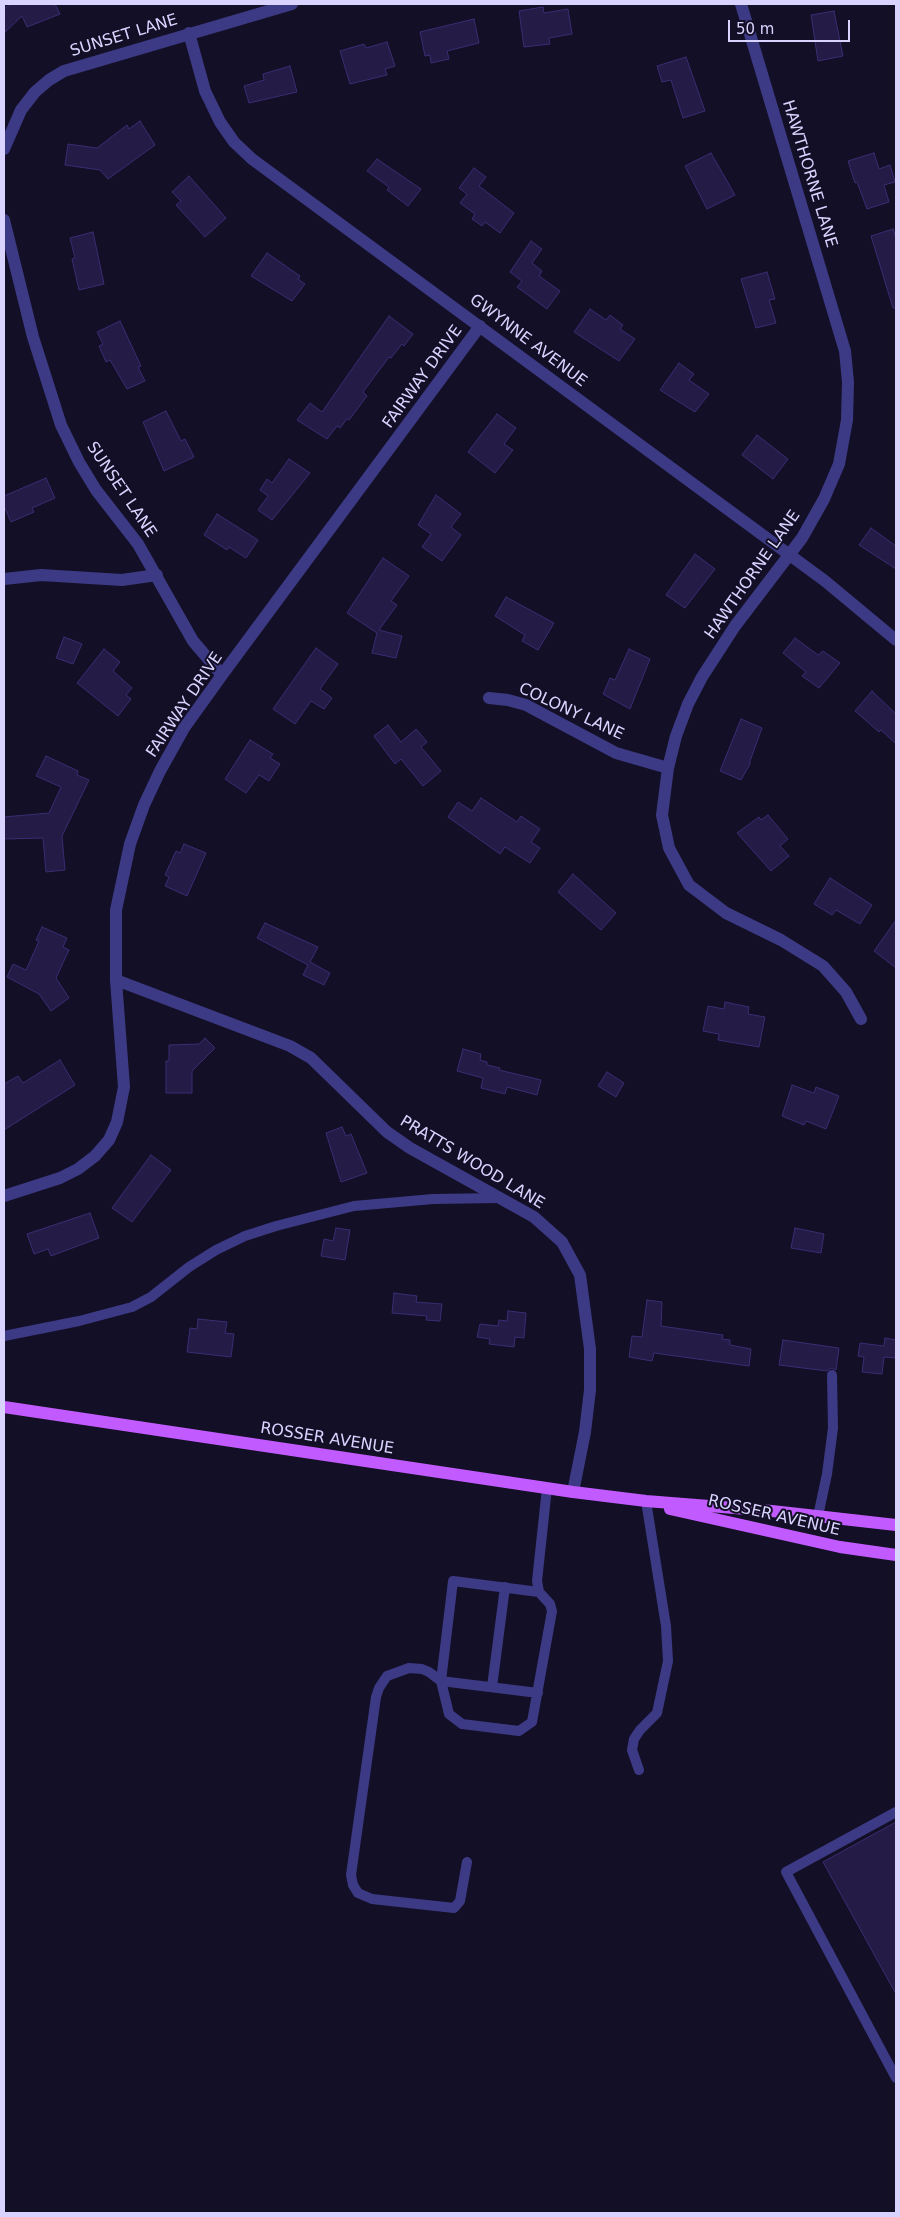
<!DOCTYPE html>
<html>
<head>
<meta charset="utf-8">
<style>
  body { margin:0 }
  #map { position:relative; width:900px; height:2217px; overflow:hidden; background:#130f26; font-family:"DejaVu Sans",sans-serif }
  canvas { display:block }
  .frame { position:absolute; inset:0; border:5px solid #d9d4ff; pointer-events:none }
  .scale { position:absolute; left:728px; top:20px; width:122px; height:22px; box-sizing:border-box; border:2px solid #d9d4ff; border-top:0; padding-left:6px; font-size:15px; line-height:18px; white-space:nowrap; color:#d9d4ff; -webkit-text-stroke:4px #130f26; paint-order:stroke }
</style>
</head>
<body>
<div id="map">
<canvas width="900" height="2217"></canvas>
<div class="frame"></div>
<div class="scale">50 m</div>
</div>
<script>
const ctx = document.querySelector('canvas').getContext('2d');
ctx.lineJoin = 'round';
function paint(path, color) {
  ctx.fillStyle = color;
  ctx.fill(path, 'evenodd');
}
function toPath(rows) {
  const path = new Path2D();
  for (const r of rows) {
    path.moveTo(r[0], r[1]);
    for (let i = 2; i < r.length; i += 2) path.lineTo(r[i], r[i + 1]);
  }
  return path;
}
function stroke(path, color, width, dash) {
  ctx.strokeStyle = color;
  ctx.lineWidth = width;
  ctx.lineCap = dash ? 'butt' : 'round';
  ctx.setLineDash(dash || []);
  ctx.stroke(path);
}
function write(font, color, halo, rows, align = 'center') {
  ctx.font = font + ' "DejaVu Sans",sans-serif';
  ctx.lineWidth = 4;
  ctx.setLineDash([]);
  ctx.textBaseline = 'middle';
  ctx.strokeStyle = halo;
  ctx.fillStyle = color;
  for (const [text, x, y, turn = 0] of rows) {
    ctx.save();
    ctx.translate(x, y);
    ctx.rotate((+turn || 0) * Math.PI / 180);
    ctx.textAlign = isNaN(turn) ? turn : align;
    if (halo) ctx.strokeText(text, 0, 0);
    ctx.fillText(text, 0, 0);
    ctx.restore();
  }
}
const building = toPath([
  [10,4,55,4,60,14,27,27,22,16,4,33,4,9,10,4],
  [543,7,544,13,568,9,572,34,549,38,550,44,524,47,519,11,543,7],
  [834,11,843,56,818,61,811,15,834,11],
  [474,19,479,43,447,51,449,59,431,63,430,55,425,56,420,32,474,19],
  [387,42,395,66,385,69,387,75,350,84,340,51,364,44,366,48,387,42],
  [686,57,705,111,683,118,671,80,662,82,657,66,686,57],
  [290,66,297,92,249,103,244,86,264,80,263,74,290,66],
  [140,121,155,145,108,179,100,170,65,165,68,144,97,148,127,125,129,129,140,121],
  [711,153,735,195,707,209,685,166,711,153],
  [874,153,879,169,890,165,895,182,884,185,889,202,867,209,857,182,855,183,848,161,874,153],
  [377,159,421,189,408,206,387,190,389,187,367,171,377,159],
  [474,168,486,177,479,186,514,213,500,233,485,222,482,226,472,219,475,214,460,203,467,194,459,188,474,168],
  [189,176,226,218,205,237,176,205,181,201,172,192,189,176],
  [893,229,896,238,896,308,893,308,871,236,893,229],
  [93,232,104,284,79,290,72,259,75,258,70,238,93,232],
  [531,241,542,249,532,263,542,271,539,276,560,291,547,309,517,287,522,281,510,272,531,241],
  [267,253,300,276,298,279,305,284,292,301,251,276,267,253],
  [767,272,775,299,769,300,776,323,756,328,741,279,767,272],
  [590,309,606,320,610,315,623,325,620,329,635,339,619,361,574,332,590,309],
  [389,316,413,334,404,346,402,344,391,358,389,357,363,392,367,396,349,420,347,419,340,428,337,426,327,439,297,420,310,403,322,412,389,316],
  [120,321,141,366,138,367,145,381,127,389,110,360,106,362,99,346,103,344,97,332,120,321],
  [679,363,694,374,689,380,709,394,695,412,660,390,679,363],
  [166,411,181,441,185,439,194,457,164,471,143,422,166,411],
  [497,414,516,428,504,444,513,450,495,473,468,452,497,414],
  [757,435,788,459,773,479,742,455,757,435],
  [289,459,310,473,272,520,258,510,268,496,260,490,267,479,272,483,289,459],
  [46,478,55,498,32,508,34,512,11,522,4,506,4,496,46,478],
  [436,495,461,514,451,527,461,535,442,561,422,547,431,534,418,525,436,495],
  [217,514,258,540,246,558,229,547,227,550,204,535,217,514],
  [871,528,896,546,896,569,859,545,871,528],
  [695,554,715,569,685,608,666,595,695,554],
  [383,558,409,576,391,601,397,605,379,630,402,636,396,658,372,653,377,633,347,613,383,558],
  [506,597,554,623,538,650,522,641,525,635,495,616,506,597],
  [64,637,82,644,73,664,56,658,64,637],
  [795,638,818,655,823,651,840,663,819,688,802,676,806,672,783,653,795,638],
  [316,648,338,664,320,689,332,698,324,709,311,701,295,724,273,709,316,648],
  [104,649,120,662,113,671,132,688,126,695,131,699,118,716,77,683,104,649],
  [629,649,650,659,630,709,603,694,610,678,615,680,629,649],
  [872,691,896,714,896,744,881,730,879,732,855,711,872,691],
  [741,719,762,728,750,761,750,764,741,780,720,771,741,719],
  [388,725,401,742,416,729,427,742,421,747,441,771,423,786,401,759,395,764,374,736,388,725],
  [250,740,273,754,270,758,280,764,269,781,259,775,246,793,225,779,250,740],
  [46,756,78,771,77,775,89,780,62,836,65,870,46,872,43,838,4,839,4,817,49,813,61,787,36,776,46,756],
  [481,798,517,822,521,816,540,829,531,842,540,848,530,863,505,847,500,854,448,817,458,802,472,811,481,798],
  [768,815,788,839,780,846,789,856,771,871,737,833,759,817,761,820,768,815],
  [184,844,206,853,187,896,165,886,169,877,165,875,176,851,180,853,184,844],
  [573,874,616,913,601,930,558,892,573,874],
  [830,878,872,905,860,924,836,910,832,915,814,904,830,878],
  [896,920,896,968,874,951,896,920],
  [265,923,318,947,310,962,330,973,324,985,303,975,308,965,257,938,265,923],
  [42,927,67,938,63,947,69,950,56,978,69,998,51,1011,39,994,7,977,13,964,26,970,39,941,36,940,42,927],
  [725,1002,749,1007,748,1014,765,1017,759,1047,718,1040,719,1034,703,1031,708,1006,724,1009,725,1002],
  [205,1038,215,1048,192,1071,192,1093,166,1093,166,1061,169,1061,169,1045,199,1044,205,1038],
  [463,1049,481,1054,480,1060,487,1062,487,1065,500,1068,499,1070,541,1080,537,1095,507,1087,505,1094,481,1088,483,1078,457,1071,463,1049],
  [60,1060,75,1085,4,1130,4,1084,18,1076,23,1083,60,1060],
  [607,1072,624,1083,616,1097,598,1086,607,1072],
  [792,1085,814,1093,816,1087,839,1096,826,1129,806,1121,804,1125,782,1116,792,1085],
  [342,1127,346,1136,351,1134,367,1173,341,1182,326,1133,342,1127],
  [151,1155,171,1170,132,1222,112,1208,151,1155],
  [90,1213,99,1238,51,1256,48,1249,34,1254,27,1234,90,1213],
  [336,1228,350,1230,345,1260,321,1256,324,1239,333,1241,336,1228],
  [795,1228,824,1234,821,1253,791,1248,795,1228],
  [394,1293,417,1296,416,1302,442,1304,440,1321,426,1320,427,1316,392,1313,394,1293],
  [647,1300,662,1302,661,1326,723,1335,722,1339,730,1340,730,1345,751,1349,749,1366,654,1353,652,1361,629,1357,632,1336,642,1337,647,1300],
  [508,1311,526,1313,524,1338,515,1337,514,1347,489,1344,490,1339,477,1337,480,1324,498,1326,499,1320,507,1321,508,1311],
  [198,1319,227,1322,225,1333,234,1334,231,1357,187,1352,190,1328,197,1329,198,1319],
  [885,1338,896,1340,895,1358,884,1357,882,1374,862,1372,864,1357,858,1356,860,1343,884,1346,885,1338],
  [783,1340,839,1348,836,1370,831,1368,827,1371,779,1365,783,1340],
  [896,1822,896,1994,823,1862,896,1822]
]);
paint(building, '#241b47');
stroke(building, '#3b2d73', 1);
stroke(toPath([
  [4,1336,79,1321,132,1307,151,1297,189,1267,216,1250,245,1236,276,1226,354,1206,433,1199,499,1198],
  [818,1516,827,1474,833,1428,832,1375],
  [492,1687,505,1587],
  [538,1693,441,1681,453,1581,539,1592],
  [639,1770,632,1750,634,1739,640,1730,657,1713,668,1661,666,1626,646,1501],
  [896,1812,786,1872,896,2078],
  [467,1862,460,1901,454,1908,372,1899,358,1893,353,1885,351,1875,376,1697,379,1688,387,1676,409,1668,422,1669,429,1672,441,1681,449,1714,462,1724,519,1731,532,1722,552,1611,550,1604,539,1592,537,1581,547,1488]
]), '#3d3a85', 10);
stroke(toPath([
  [741,4,845,351,848,382,847,420,839,464,824,499,802,538,735,626,702,677,688,704,676,736,668,768,662,815,669,848,689,885,726,913,781,940,823,966,846,992,861,1019],
  [189,33,205,91,220,122,234,142,252,159,825,581,896,640],
  [4,149,21,110,35,92,49,80,64,71,292,4],
  [4,220,33,337,61,425,79,462,96,490,138,544,193,641,222,675],
  [4,579,41,575,122,580,157,575],
  [489,698,508,700,526,705,616,753,668,768],
  [116,980,290,1046,311,1058,387,1132,410,1148,534,1217,562,1242,580,1275,590,1349,590,1390,585,1432,573,1492],
  [4,1196,60,1178,78,1169,95,1156,109,1140,117,1122,124,1087,116,980,116,910,130,844,144,805,160,771,184,728,222,675,480,326]
]), '#3d3a85', 12);
stroke(toPath([
  [4,1407,573,1492,646,1501,772,1511,896,1525],
  [670,1509,840,1547,896,1555]
]), '#c25bff', 12);
write('16px', '#d9d4ff', '#130f26', [
  ["SUNSET LANE",124,36,-17],
  ["HAWTHORNE LANE",809,174,73],
  ["GWYNNE AVENUE",528,341,37],
  ["FAIRWAY DRIVE",423,377,-54],
  ["SUNSET LANE",121,490,56],
  ["HAWTHORNE LANE",753,575,-55],
  ["FAIRWAY DRIVE",185,705,-56],
  ["COLONY LANE",571,712,25],
  ["PRATTS WOOD LANE",472,1163,31],
  ["ROSSER AVENUE",327,1439,9],
  ["ROSSER AVENUE",774,1516,13]
]);
</script>
</body>
</html>
